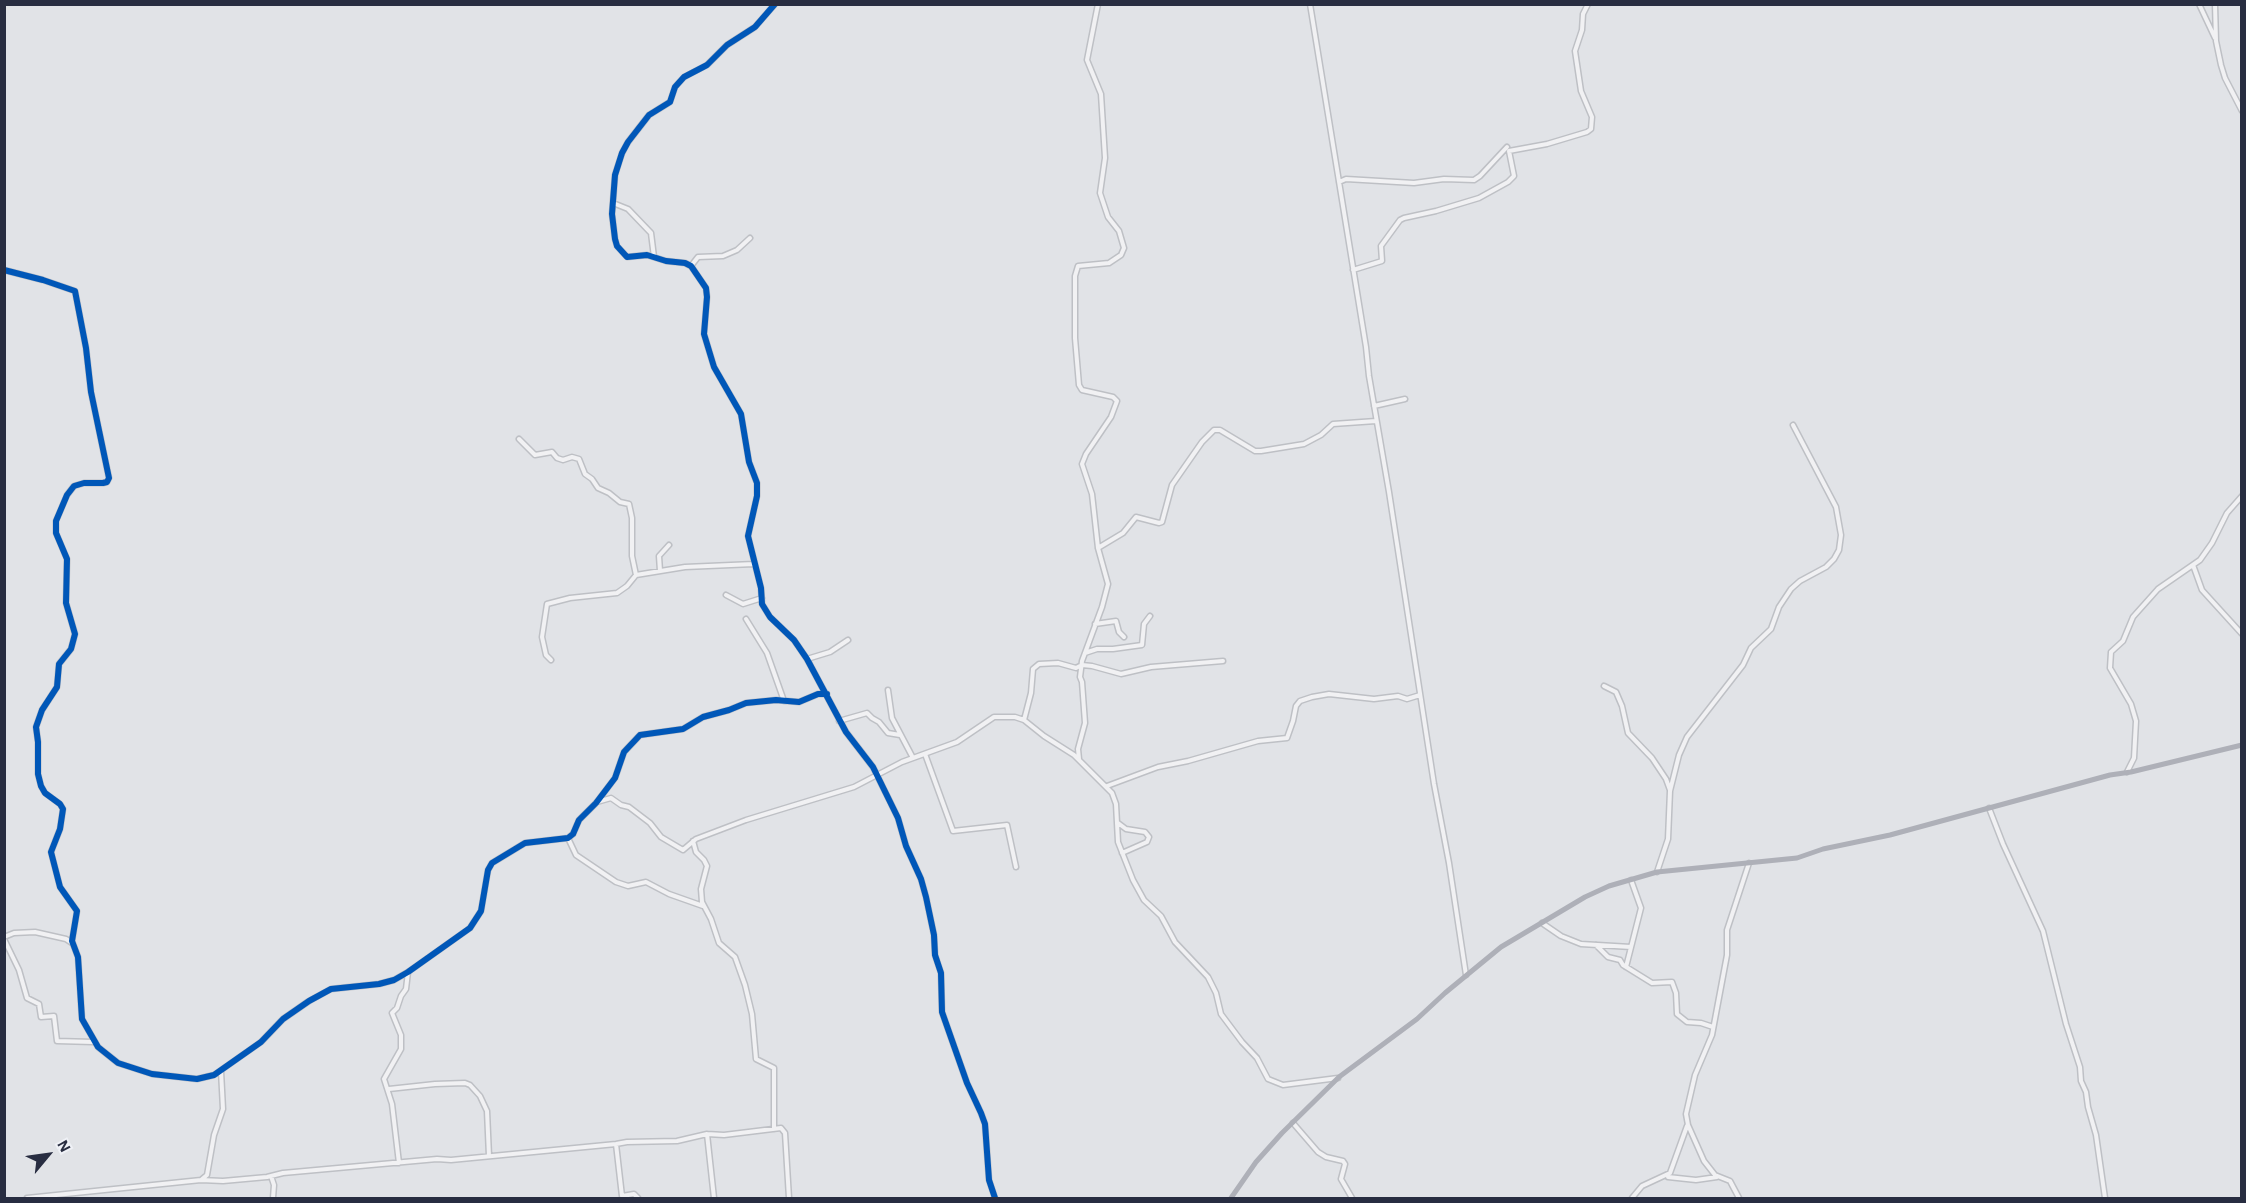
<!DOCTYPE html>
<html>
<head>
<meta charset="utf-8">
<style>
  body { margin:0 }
  #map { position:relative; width:2246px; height:1203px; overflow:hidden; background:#e1e3e7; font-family:"Alegreya Sans",sans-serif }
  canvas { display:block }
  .frame { position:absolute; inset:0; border:6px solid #282d41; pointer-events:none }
  .north { position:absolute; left:18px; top:1125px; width:60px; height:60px; -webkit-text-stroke:4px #eff1f6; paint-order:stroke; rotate:61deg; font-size:16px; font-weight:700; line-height:24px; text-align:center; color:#282d41 }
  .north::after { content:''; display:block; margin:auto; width:21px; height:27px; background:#282d41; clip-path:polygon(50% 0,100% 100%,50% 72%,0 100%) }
</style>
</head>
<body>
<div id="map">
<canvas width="2246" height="1203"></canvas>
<div class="frame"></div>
<div class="north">N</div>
</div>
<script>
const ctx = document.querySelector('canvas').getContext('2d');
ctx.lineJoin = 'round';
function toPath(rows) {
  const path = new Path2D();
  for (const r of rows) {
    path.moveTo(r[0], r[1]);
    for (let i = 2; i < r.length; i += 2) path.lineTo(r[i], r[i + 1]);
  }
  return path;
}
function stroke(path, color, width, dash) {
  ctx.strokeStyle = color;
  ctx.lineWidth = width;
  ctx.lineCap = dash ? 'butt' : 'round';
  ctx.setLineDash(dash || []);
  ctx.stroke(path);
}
const street = toPath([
  [775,4,755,27,727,45,707,65,684,77,675,87,670,102,649,115,628,142,622,153,615,175,612,214,615,239,617,246,627,257,647,255,666,261,685,263,691,266,706,288,707,297,704,334,714,367,741,414,749,462,757,483,757,496,748,536,761,588,762,604,770,617,794,640,807,659,846,732,873,767,898,818,906,846,921,879,926,897,934,935,935,955,941,973,942,1012,967,1083,981,1113,985,1124,989,1180,995,1198],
  [1310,4,1366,347,1369,376,1389,492,1434,784,1449,863,1466,975],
  [2199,4,2215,38],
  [2215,4,2216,41,2221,65,2225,78,2242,111],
  [1339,182,1346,179,1414,183,1444,179,1474,180,1480,176,1507,147],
  [613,203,628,209,651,233,654,257],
  [691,266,698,257,723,256,737,250,750,238],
  [4,270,43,280,75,291,86,348,91,392,109,478,107,482,103,483,84,483,74,486,67,495,56,521,56,533,67,559,66,603,75,634,71,649,59,664,57,687,42,710,36,727,38,742,38,774,41,786,45,793,60,804,63,809,60,829,51,852,60,887,77,911,72,941,78,957,82,1019,98,1047,118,1063,152,1074,197,1079,214,1075,261,1042,283,1019,309,1001,331,989,379,984,394,980,408,972,470,928,481,911,488,870,492,863,525,843,568,838,573,834,579,820,596,803,615,778,624,752,640,735,683,729,703,717,729,710,746,703,776,700,799,702,818,694,827,694],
  [1353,270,1382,261,1381,246,1400,220,1404,218,1436,211,1479,198,1508,182,1514,176,1509,151,1547,144,1587,132,1591,129,1592,117,1581,91,1575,51,1582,30,1583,14,1588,4],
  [1374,406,1405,399],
  [519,439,535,455,552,452,557,458,563,460,572,457,579,459,585,474,592,479,598,488,609,493,620,502,629,504,632,518,632,556,636,575],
  [1098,548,1123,533,1136,517,1159,523,1162,522,1172,485,1202,442,1214,430,1220,430,1255,451,1261,451,1304,444,1321,435,1333,424,1376,421],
  [2193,565,2202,590,2242,634],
  [660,571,659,556,669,545],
  [726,595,743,604,762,598],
  [746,619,767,653,784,701],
  [1095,624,1116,621,1119,632,1124,637],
  [1085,653,1097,649,1113,649,1142,645,1144,624,1150,616],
  [807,659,830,652,848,640],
  [551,660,546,655,542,637,547,604,570,598,617,593,627,586,636,575,685,567,754,564],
  [1604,686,1616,692,1622,706,1628,733,1652,758,1666,779,1670,790],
  [888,690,892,718,913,758],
  [1024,720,1031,693,1033,669,1039,664,1058,663,1076,668,1082,665,1092,666,1121,674,1151,667,1223,661],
  [839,721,867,713,872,718,879,722,888,733,900,735],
  [925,754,953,831,1007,825,1016,867],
  [1079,759,1078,749,1085,723,1082,682,1080,677,1082,661,1102,607,1108,584,1098,548,1092,494,1082,464,1086,454,1111,417,1117,401,1113,397,1082,390,1079,385,1075,338,1075,276,1078,266,1109,263,1121,255,1124,248,1119,231,1108,217,1100,193,1105,158,1101,94,1087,60,1098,4],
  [2127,772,2134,758,2136,721,2131,704,2110,668,2111,652,2123,641,2133,617,2158,589,2200,560,2212,543,2227,513,2242,496],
  [1107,786,1158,767,1188,761,1258,741,1287,738,1293,721,1296,706,1300,701,1312,697,1329,694,1374,699,1398,696,1407,699,1420,695],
  [597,802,611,798,621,805,629,807,650,823,661,837,683,850,696,839,746,820,854,787,902,762,957,742,994,717,1015,717,1024,720,1044,736,1074,755,1112,793,1116,804,1118,842,1133,880,1144,900,1161,916,1175,942,1208,977,1216,993,1221,1014,1242,1042,1257,1058,1268,1079,1283,1085,1338,1078],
  [1989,808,2003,844,2043,931,2066,1024,2080,1067,2081,1081,2086,1092,2088,1107,2096,1135,2105,1198],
  [1118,823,1126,829,1145,832,1149,837,1147,842,1122,853],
  [568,838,576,855,616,882,628,886,646,882,669,894,703,906],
  [693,841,696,852,704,860,707,866,701,889,702,902,711,919,719,943,735,957,745,985,752,1014,756,1059,774,1068,774,1129],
  [1657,872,1668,839,1670,791,1679,755,1687,737,1743,665,1751,648,1771,629,1779,607,1791,589,1800,581,1826,567,1834,559,1839,550,1841,535,1836,507,1793,425],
  [1542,923,1561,936,1581,944,1631,947],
  [4,937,14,933,35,932,66,939,72,943],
  [4,939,19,970,27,998,39,1004,41,1017,54,1016,57,1041,93,1042],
  [1596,945,1608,957,1620,960,1623,965,1652,983,1672,982,1676,993,1677,1014,1687,1022,1701,1023,1713,1027],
  [1626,967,1641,908,1631,880],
  [389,1089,435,1084,465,1083,470,1085,480,1096,487,1111,489,1156],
  [1293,1123,1318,1152,1326,1157,1343,1161,1345,1164,1341,1179,1352,1198],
  [707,1134,714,1198],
  [616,1144,622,1196,634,1194,638,1198],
  [399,1163,392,1104,384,1079,401,1049,401,1035,392,1013,397,1008,401,996,406,989,408,972],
  [271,1176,274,1185,273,1198],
  [1668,1177,1696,1180,1717,1177],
  [201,1180,207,1175,214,1135,223,1109,221,1071],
  [27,1198,201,1180,223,1181,267,1177,283,1173,437,1159,451,1160,616,1144,627,1142,677,1141,707,1134,724,1135,781,1128,785,1133,789,1198],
  [1632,1198,1642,1186,1670,1173,1687,1126],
  [1739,1198,1730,1181,1715,1175,1704,1161,1688,1125,1686,1114,1695,1075,1712,1035,1727,955,1727,930,1749,863]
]);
stroke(street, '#bec0c5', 7);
stroke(street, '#f1f1f3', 4);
stroke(toPath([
  [1231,1198,1256,1162,1282,1133,1339,1077,1417,1019,1445,993,1501,947,1585,897,1609,886,1657,872,1797,858,1823,849,1890,835,2110,775,2131,772,2242,745]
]), '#aeb0b8', 5);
stroke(toPath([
  [775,4,755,27,727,45,707,65,684,77,675,87,670,102,649,115,628,142,622,153,615,175,612,214,615,239,617,246,627,257,647,255,666,261,685,263,691,266,706,288,707,297,704,334,714,367,741,414,749,462,757,483,757,496,748,536,761,588,762,604,770,617,794,640,807,659,846,732,873,767,898,818,906,846,921,879,926,897,934,935,935,955,941,973,942,1012,967,1083,981,1113,985,1124,989,1180,995,1198],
  [4,270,43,280,75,291,86,348,91,392,109,478,107,482,103,483,84,483,74,486,67,495,56,521,56,533,67,559,66,603,75,634,71,649,59,664,57,687,42,710,36,727,38,742,38,774,41,786,45,793,60,804,63,809,60,829,51,852,60,887,77,911,72,941,78,957,82,1019,98,1047,118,1063,152,1074,197,1079,214,1075,261,1042,283,1019,309,1001,331,989,379,984,394,980,408,972,470,928,481,911,488,870,492,863,525,843,568,838,573,834,579,820,596,803,615,778,624,752,640,735,683,729,703,717,729,710,746,703,776,700,799,702,818,694,827,694]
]), '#0057b8', 6);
</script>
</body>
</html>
